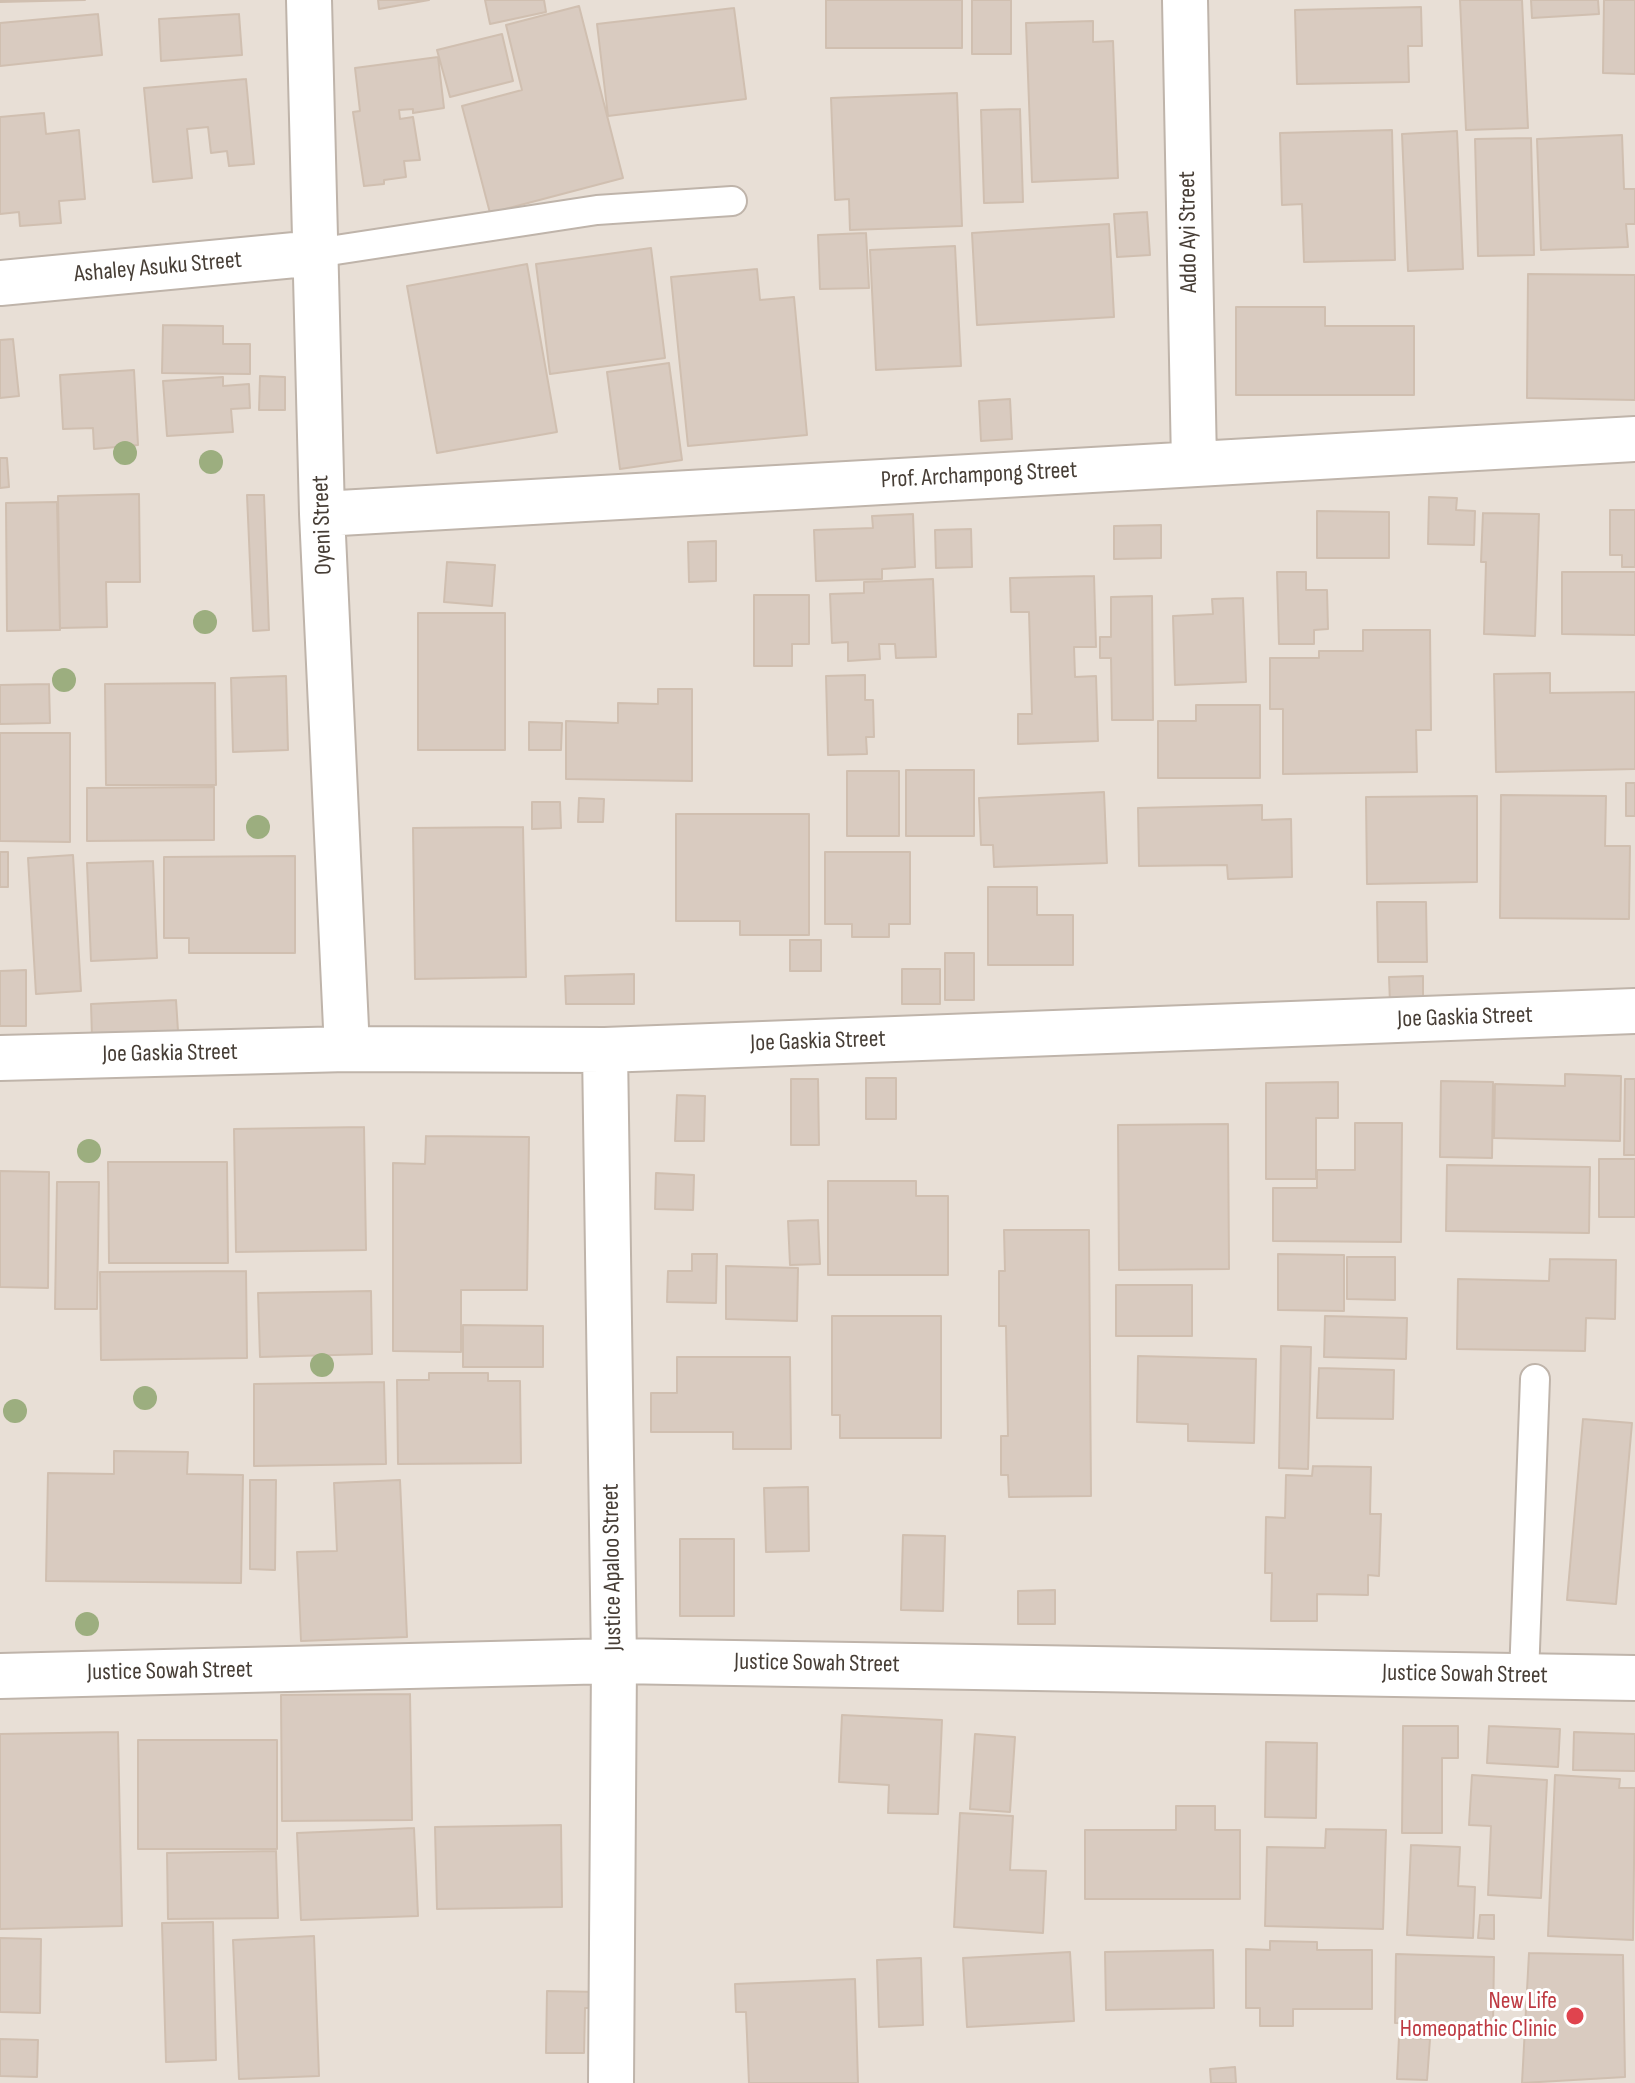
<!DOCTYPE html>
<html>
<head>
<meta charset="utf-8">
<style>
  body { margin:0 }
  canvas { display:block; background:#f4eee8 }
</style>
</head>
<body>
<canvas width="1635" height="2083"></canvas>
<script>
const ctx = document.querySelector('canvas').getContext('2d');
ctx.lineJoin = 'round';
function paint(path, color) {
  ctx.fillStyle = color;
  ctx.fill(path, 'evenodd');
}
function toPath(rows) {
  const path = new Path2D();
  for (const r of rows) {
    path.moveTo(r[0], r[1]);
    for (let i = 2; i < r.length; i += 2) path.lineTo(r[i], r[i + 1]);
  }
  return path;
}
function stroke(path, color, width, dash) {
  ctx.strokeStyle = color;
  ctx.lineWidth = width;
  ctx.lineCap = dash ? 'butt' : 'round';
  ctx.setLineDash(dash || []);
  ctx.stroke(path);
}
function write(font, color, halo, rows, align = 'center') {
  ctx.font = font + ' "Sofia Sans Condensed",sans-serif';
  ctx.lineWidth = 6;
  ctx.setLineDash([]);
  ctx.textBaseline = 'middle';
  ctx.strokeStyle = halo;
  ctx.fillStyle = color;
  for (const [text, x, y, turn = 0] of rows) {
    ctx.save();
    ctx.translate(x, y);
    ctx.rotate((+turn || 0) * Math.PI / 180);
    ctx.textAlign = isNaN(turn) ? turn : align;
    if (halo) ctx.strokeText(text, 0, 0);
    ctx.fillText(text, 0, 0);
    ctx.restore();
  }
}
paint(toPath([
  [0,0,1635,0,1635,2083,0,2083]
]), '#e8dfd6');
const building = toPath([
  [0,0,85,0,0,2,0,0],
  [378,0,429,0,379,9,378,0],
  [485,0,544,0,546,12,490,24,485,0],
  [826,0,962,0,962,48,826,48,826,0],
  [972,0,1011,0,1011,54,972,54,972,0],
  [1460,0,1522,0,1528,128,1466,130,1460,0],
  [1531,0,1598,0,1599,14,1532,18,1531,0],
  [1604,0,1635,0,1635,74,1603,73,1604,0],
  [579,6,623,178,490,213,462,106,522,90,506,25,579,6],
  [1421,7,1422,46,1408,46,1409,82,1297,84,1295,10,1421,7],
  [734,8,746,99,608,116,597,24,734,8],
  [98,14,102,55,0,66,0,23,98,14],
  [239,14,242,55,161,61,159,19,239,14],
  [1093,21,1093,42,1113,41,1118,178,1032,182,1026,23,1093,21],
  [502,34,513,81,450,97,437,50,502,34],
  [438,57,444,108,413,113,413,109,399,110,400,119,413,117,420,160,404,161,406,177,384,180,384,184,364,186,353,112,360,111,355,68,438,57],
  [246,79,254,164,229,166,227,151,211,153,208,127,187,129,192,178,153,182,144,88,246,79],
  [957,93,962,226,850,230,849,199,835,200,831,98,957,93],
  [1020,109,1023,202,984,203,981,110,1020,109],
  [44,113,46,134,79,130,85,199,59,201,61,223,20,226,19,212,0,214,0,117,44,113],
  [1392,130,1395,260,1304,262,1302,204,1282,205,1280,133,1392,130],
  [1457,131,1463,269,1408,271,1402,134,1457,131],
  [1622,135,1624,189,1635,189,1635,224,1626,224,1628,247,1541,250,1537,139,1622,135],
  [1531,138,1534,255,1478,256,1475,139,1531,138],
  [1147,212,1150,255,1117,257,1114,214,1147,212],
  [1109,224,1114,317,977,325,972,233,1109,224],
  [866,233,869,288,820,289,818,235,866,233],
  [955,246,961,366,876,370,870,250,955,246],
  [651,248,665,358,550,374,536,264,651,248],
  [527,264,557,432,437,453,407,286,527,264],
  [757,269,760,300,794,297,807,435,688,446,671,277,757,269],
  [1528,274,1635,275,1635,400,1527,398,1528,274],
  [1236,307,1325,307,1325,326,1414,326,1414,395,1236,395,1236,307],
  [163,325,223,326,223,344,250,344,250,374,162,373,163,325],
  [13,339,19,396,0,398,0,340,13,339],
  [669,363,682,460,620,469,607,372,669,363],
  [134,370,138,445,94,449,93,428,63,429,60,375,134,370],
  [260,376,285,377,285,410,259,410,260,376],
  [223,377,223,386,249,384,250,408,231,409,233,432,167,436,163,381,223,377],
  [1010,399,1012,439,981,441,979,401,1010,399],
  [0,458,7,458,9,487,0,488,0,458],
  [139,494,140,582,106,582,107,627,60,628,58,496,139,494],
  [247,495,264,495,269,630,253,631,247,495],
  [1429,497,1457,498,1456,510,1475,511,1474,545,1428,544,1429,497],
  [57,502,60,630,7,631,6,503,57,502],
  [1610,510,1635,510,1635,567,1622,567,1622,555,1610,555,1610,510],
  [1317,511,1389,512,1389,558,1317,558,1317,511],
  [1483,513,1539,514,1535,636,1484,634,1486,562,1481,562,1483,513],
  [913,514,915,567,882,569,882,579,816,581,814,530,873,528,872,516,913,514],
  [1161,525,1161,558,1114,559,1114,526,1161,525],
  [971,529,972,567,936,568,935,530,971,529],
  [716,541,716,581,689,582,688,542,716,541],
  [447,562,495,565,492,606,444,602,447,562],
  [1277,572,1306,572,1306,590,1327,590,1328,629,1314,630,1314,644,1279,644,1277,572],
  [1562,572,1635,572,1635,635,1562,634,1562,572],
  [1094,576,1096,647,1074,647,1075,677,1096,676,1098,741,1018,744,1018,714,1032,714,1029,612,1011,612,1010,578,1094,576],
  [933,579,936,657,896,658,895,644,879,644,880,659,848,661,848,642,832,643,830,594,864,593,864,582,933,579],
  [754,595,809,595,809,644,792,644,792,666,754,666,754,595],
  [1152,596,1153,720,1112,720,1111,658,1100,658,1100,637,1111,637,1111,597,1152,596],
  [1243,598,1246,682,1175,685,1173,616,1213,614,1212,599,1243,598],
  [418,613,505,613,505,750,418,750,418,613],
  [1363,630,1430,630,1431,730,1416,730,1417,772,1283,774,1283,709,1270,709,1270,658,1319,658,1319,651,1363,651,1363,630],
  [1550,673,1550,693,1635,692,1635,769,1496,772,1494,674,1550,673],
  [865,675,865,700,873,700,874,737,866,737,867,754,828,755,826,676,865,675],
  [286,676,288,750,233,752,231,678,286,676],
  [215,683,216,785,106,785,105,684,215,683],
  [49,684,50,723,0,724,0,685,49,684],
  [658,689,692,689,692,781,566,779,566,721,618,723,618,703,658,704,658,689],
  [1196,705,1260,705,1260,778,1158,778,1158,721,1196,721,1196,705],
  [529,722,562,723,561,750,529,750,529,722],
  [0,733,70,733,70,842,0,841,0,733],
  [906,770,974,770,974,836,906,836,906,770],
  [847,771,899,771,899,836,847,836,847,771],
  [1626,783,1635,783,1635,816,1626,816,1626,783],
  [214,787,214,840,87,841,87,788,214,787],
  [1104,792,1107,863,994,867,993,845,981,845,979,798,1104,792],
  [1501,795,1606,796,1605,846,1630,846,1629,919,1500,918,1501,795],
  [1477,796,1477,882,1367,884,1366,797,1477,796],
  [579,798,604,799,603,822,578,822,579,798],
  [532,802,560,802,561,828,532,829,532,802],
  [1262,805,1262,820,1291,819,1292,877,1228,879,1227,865,1139,866,1138,808,1262,805],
  [676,814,809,814,809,935,740,935,740,921,676,921,676,814],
  [523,827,526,977,415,979,413,828,523,827],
  [0,852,8,852,8,887,0,887,0,852],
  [825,852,910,852,910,924,889,924,889,937,852,937,852,924,825,924,825,852],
  [73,855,81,991,36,994,28,858,73,855],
  [295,856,295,953,189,953,189,938,164,938,164,857,295,856],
  [153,861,157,958,91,961,87,863,153,861],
  [988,887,1037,887,1037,915,1073,915,1073,965,988,965,988,887],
  [1377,902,1426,902,1427,962,1378,962,1377,902],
  [790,940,821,940,821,971,790,971,790,940],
  [945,953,974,953,974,1000,945,1000,945,953],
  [902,969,940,969,940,1004,902,1004,902,969],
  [26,970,26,1026,0,1026,0,971,26,970],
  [634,974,634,1004,566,1004,565,976,634,974],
  [1423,976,1423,1002,1390,1003,1389,977,1423,976],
  [176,1000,178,1031,92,1037,91,1004,176,1000],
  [1565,1074,1621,1076,1620,1141,1494,1138,1495,1084,1565,1086,1565,1074],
  [866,1078,896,1078,896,1119,866,1119,866,1078],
  [791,1079,818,1079,819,1145,791,1145,791,1079],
  [1625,1079,1635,1079,1635,1155,1624,1155,1625,1079],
  [1441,1081,1493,1082,1492,1158,1440,1157,1441,1081],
  [1338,1082,1338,1118,1316,1118,1316,1179,1266,1179,1266,1083,1338,1082],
  [677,1095,705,1096,704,1141,675,1141,677,1095],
  [1355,1123,1402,1123,1401,1242,1273,1241,1273,1188,1317,1188,1317,1170,1355,1170,1355,1123],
  [1228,1124,1229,1269,1119,1270,1118,1125,1228,1124],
  [364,1127,366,1250,236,1252,234,1129,364,1127],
  [426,1136,529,1137,527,1290,461,1290,461,1352,393,1351,393,1163,425,1164,426,1136],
  [1599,1159,1635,1159,1635,1217,1599,1217,1599,1159],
  [108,1162,227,1162,228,1263,109,1263,108,1162],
  [1447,1165,1590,1167,1589,1233,1446,1231,1447,1165],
  [0,1171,49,1172,48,1288,0,1287,0,1171],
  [656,1173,694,1175,693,1210,655,1209,656,1173],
  [828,1181,916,1181,916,1196,948,1196,948,1275,828,1275,828,1181],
  [57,1182,99,1182,97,1309,55,1309,57,1182],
  [818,1220,820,1264,790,1265,788,1221,818,1220],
  [1004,1230,1089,1230,1091,1496,1009,1497,1008,1475,1001,1475,1001,1436,1008,1436,1006,1326,999,1326,999,1271,1005,1271,1004,1230],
  [692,1254,717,1254,716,1303,667,1302,668,1271,692,1271,692,1254],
  [1278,1254,1344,1255,1344,1311,1278,1310,1278,1254],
  [1347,1257,1395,1257,1395,1300,1347,1299,1347,1257],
  [1550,1259,1616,1260,1615,1319,1586,1318,1585,1351,1457,1349,1458,1279,1549,1281,1550,1259],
  [726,1266,798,1268,797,1321,726,1319,726,1266],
  [246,1271,247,1358,101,1360,100,1272,246,1271],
  [1116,1285,1192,1285,1192,1336,1116,1336,1116,1285],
  [371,1291,372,1354,260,1357,258,1293,371,1291],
  [832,1316,941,1316,941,1438,840,1438,840,1415,832,1415,832,1316],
  [1325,1316,1407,1318,1406,1359,1324,1357,1325,1316],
  [463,1325,543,1326,543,1367,463,1367,463,1325],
  [1281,1346,1311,1347,1308,1469,1279,1468,1281,1346],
  [1138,1356,1256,1359,1254,1443,1188,1441,1188,1424,1137,1422,1138,1356],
  [677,1357,790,1357,791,1449,733,1449,733,1432,651,1432,651,1393,677,1393,677,1357],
  [1319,1368,1394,1370,1393,1419,1317,1418,1319,1368],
  [429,1373,488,1373,488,1381,520,1381,521,1463,398,1464,397,1380,429,1380,429,1373],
  [384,1382,386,1464,254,1466,254,1384,384,1382],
  [1583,1419,1632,1423,1616,1604,1567,1600,1583,1419],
  [114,1451,188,1452,187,1474,243,1475,241,1583,46,1581,48,1473,114,1474,114,1451],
  [1313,1466,1371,1467,1370,1514,1381,1514,1379,1576,1368,1575,1368,1595,1317,1594,1317,1621,1271,1621,1272,1573,1265,1573,1266,1517,1285,1518,1286,1475,1312,1476,1313,1466],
  [250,1480,276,1480,275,1570,250,1569,250,1480],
  [400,1480,407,1637,301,1641,297,1552,337,1551,334,1483,400,1480],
  [808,1487,809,1551,766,1552,764,1488,808,1487],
  [903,1535,945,1536,943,1611,901,1610,903,1535],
  [680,1539,734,1539,734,1616,680,1616,680,1539],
  [1055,1590,1055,1624,1018,1624,1018,1591,1055,1590],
  [410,1694,412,1820,282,1821,281,1695,410,1694],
  [842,1715,942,1720,938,1814,888,1813,889,1785,839,1782,842,1715],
  [1403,1726,1458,1726,1458,1758,1442,1758,1442,1833,1402,1833,1403,1726],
  [1489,1726,1560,1729,1558,1767,1487,1763,1489,1726],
  [118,1732,122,1926,0,1929,0,1734,118,1732],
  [1574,1732,1635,1734,1635,1771,1573,1770,1574,1732],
  [975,1734,1015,1737,1010,1812,970,1809,975,1734],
  [138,1740,277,1740,277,1849,138,1849,138,1740],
  [1266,1742,1317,1743,1316,1818,1265,1817,1266,1742],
  [1472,1775,1547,1780,1541,1898,1488,1895,1491,1826,1469,1825,1472,1775],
  [1555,1775,1620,1779,1619,1788,1635,1788,1633,1940,1548,1936,1555,1775],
  [1176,1806,1215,1806,1215,1830,1240,1830,1240,1899,1085,1899,1085,1830,1176,1830,1176,1806],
  [960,1813,1013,1816,1010,1870,1046,1871,1043,1933,954,1927,960,1813],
  [561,1825,562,1907,437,1909,435,1827,561,1825],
  [414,1828,418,1916,301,1920,297,1833,414,1828],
  [1326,1829,1386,1830,1383,1929,1265,1926,1267,1847,1325,1848,1326,1829],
  [1411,1845,1460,1847,1458,1886,1475,1887,1473,1938,1407,1935,1411,1845],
  [276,1851,278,1918,168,1919,167,1853,276,1851],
  [1480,1915,1494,1915,1494,1939,1478,1938,1480,1915],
  [213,1922,216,2060,166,2062,162,1923,213,1922],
  [314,1936,319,2076,239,2079,233,1940,314,1936],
  [0,1938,41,1939,40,2013,0,2012,0,1938],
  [1270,1941,1317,1942,1317,1950,1372,1950,1372,2009,1293,2009,1293,2026,1260,2026,1260,2008,1246,2008,1246,1949,1270,1950,1270,1941],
  [1213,1950,1214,2008,1106,2010,1105,1952,1213,1950],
  [1070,1952,1074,2021,967,2027,963,1958,1070,1952],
  [1529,1953,1623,1955,1625,2077,1522,2083,1529,1953],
  [1396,1954,1494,1957,1493,2025,1395,2023,1396,1954],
  [921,1958,923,2025,879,2027,877,1960,921,1958],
  [855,1979,858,2083,749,2083,746,2012,736,2012,735,1984,855,1979],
  [547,1991,599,1992,599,2008,585,2008,584,2053,546,2053,547,1991],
  [1399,2037,1430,2039,1427,2080,1397,2079,1399,2037],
  [0,2039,38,2040,37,2077,0,2076,0,2039],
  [1235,2067,1236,2083,1211,2083,1210,2069,1235,2067]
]);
paint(building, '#d9cbc0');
stroke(building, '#d0bfb0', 2);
const lane = toPath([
  [316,253,597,210,732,201],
  [1524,1676,1535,1379]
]);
const street = toPath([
  [309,0,322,514,347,1049],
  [1185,0,1194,463],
  [0,283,316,253],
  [322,514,1635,439],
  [605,1050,614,1661,611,2083],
  [0,1058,347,1049,605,1050,1635,1011],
  [0,1676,614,1661,1635,1678]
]);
stroke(lane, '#bfb4aa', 32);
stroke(street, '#bfb4aa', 48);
stroke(lane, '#fff', 28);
stroke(street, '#fff', 44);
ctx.fillStyle = '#9cae7f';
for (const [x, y] of [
  [125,453],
  [211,462],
  [205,622],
  [64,680],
  [258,827],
  [89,1151],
  [322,1365],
  [145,1398],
  [15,1411],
  [87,1624]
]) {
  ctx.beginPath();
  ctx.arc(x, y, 12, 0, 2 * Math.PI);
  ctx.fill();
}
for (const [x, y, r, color] of [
  [1575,2016,10,"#e0444e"]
]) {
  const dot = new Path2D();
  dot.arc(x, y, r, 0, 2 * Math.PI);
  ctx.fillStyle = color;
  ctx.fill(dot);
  stroke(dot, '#fff', 3);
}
write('24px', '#473e36', '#fff', [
  ["Addo Ayi Street",1189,232,-91],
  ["Ashaley Asuku Street",158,268,-5],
  ["Prof. Archampong Street",979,476,-3],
  ["Oyeni Street",323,525,-92],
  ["Joe Gaskia Street",1465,1018,-2],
  ["Joe Gaskia Street",818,1042,-2],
  ["Joe Gaskia Street",170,1054,-1],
  ["Justice Apaloo Street",613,1567,-91],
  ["Justice Sowah Street",817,1664,1],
  ["Justice Sowah Street",170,1672,-1],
  ["Justice Sowah Street",1465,1675,1]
]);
write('24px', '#be3a42', '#fff', [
  ["New Life",1557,2002],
  ["Homeopathic Clinic",1557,2030]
], 'right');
</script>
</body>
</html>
